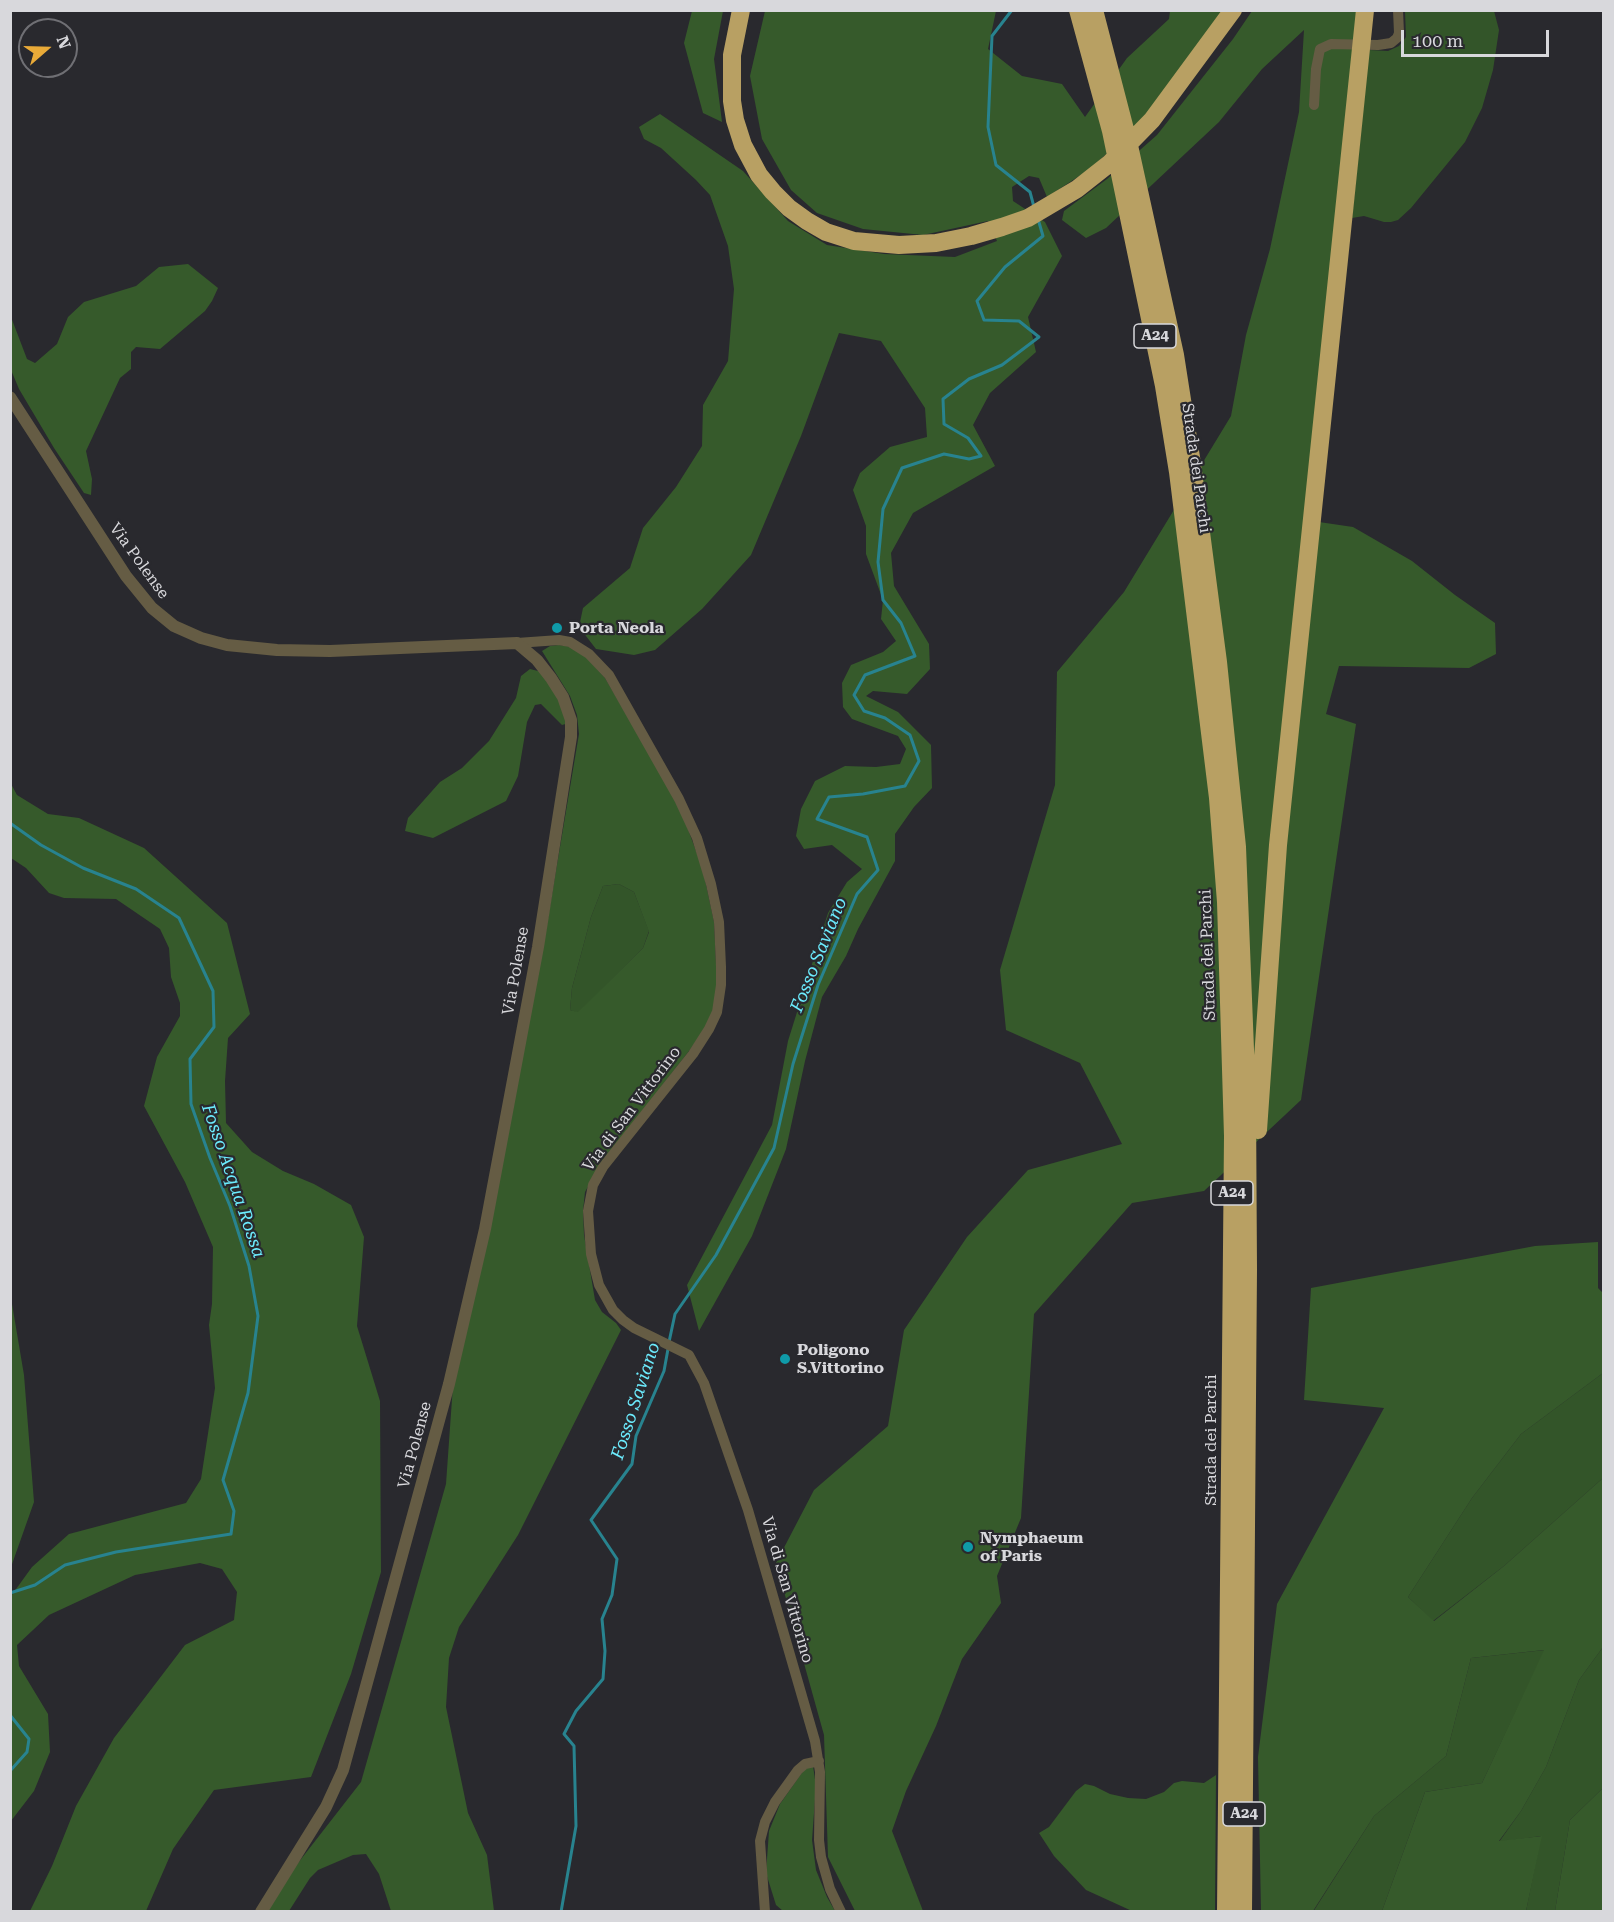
<!DOCTYPE html>
<html>
<head>
<meta charset="utf-8">
<style>
  body { margin:0 }
  #map { position:relative; width:1614px; height:1922px; overflow:hidden; background:#29292e; font-family:"Roboto Serif",serif }
  canvas { display:block }
  .frame { position:absolute; inset:0; border:12px solid #d8d8dc; pointer-events:none }
  .north { position:absolute; left:18px; top:18px; width:60px; height:60px; box-sizing:border-box; background:#29292e; border:2px solid #6f6f74; border-radius:50%; rotate:70deg; font-size:16px; font-weight:700; line-height:24px; text-align:center; color:#d8d8dc }
  .north::after { content:''; display:block; margin:auto; width:21px; height:27px; background:#e9aa38; clip-path:polygon(50% 0,100% 100%,50% 72%,0 100%) }
  .scale { position:absolute; left:1401px; top:30px; width:148px; height:27px; box-sizing:border-box; border:3px solid #d8d8dc; border-top:0; padding-left:8px; font-size:18px; line-height:21px; white-space:nowrap; color:#d8d8dc; -webkit-text-stroke:4px #29292e; paint-order:stroke }
</style>
</head>
<body>
<div id="map">
<canvas width="1614" height="1922"></canvas>
<div class="frame"></div>
<div class="north">N</div>
<div class="scale">100 m</div>
</div>
<script>
const ctx = document.querySelector('canvas').getContext('2d');
ctx.lineJoin = 'round';
function paint(path, color) {
  ctx.fillStyle = color;
  ctx.fill(path, 'evenodd');
}
function toPath(rows) {
  const path = new Path2D();
  for (const r of rows) {
    path.moveTo(r[0], r[1]);
    for (let i = 2; i < r.length; i += 2) path.lineTo(r[i], r[i + 1]);
  }
  return path;
}
function stroke(path, color, width, dash) {
  ctx.strokeStyle = color;
  ctx.lineWidth = width;
  ctx.lineCap = dash ? 'butt' : 'round';
  ctx.setLineDash(dash || []);
  ctx.stroke(path);
}
function write(font, color, halo, rows, align = 'center') {
  ctx.font = font + ' "Roboto Serif",serif';
  ctx.lineWidth = 4.5;
  ctx.setLineDash([]);
  ctx.textBaseline = 'middle';
  ctx.strokeStyle = halo;
  ctx.fillStyle = color;
  for (const [text, x, y, turn = 0] of rows) {
    ctx.save();
    ctx.translate(x, y);
    ctx.rotate((+turn || 0) * Math.PI / 180);
    ctx.textAlign = isNaN(turn) ? turn : align;
    if (halo) ctx.strokeText(text, 0, 0);
    ctx.fillText(text, 0, 0);
    ctx.restore();
  }
}
paint(toPath([
  [1405,11,1494,11,1499,30,1493,70,1482,108,1465,142,1411,208,1398,220,1391,222,1384,222,1364,216,1352,218,1369,50,1388,51,1399,46,1406,37],
  [619,884,634,892,649,931,643,948,578,1013,570,1010,572,988,591,917,603,886],
  [1603,1373,1603,1478,1504,1566,1433,1621,1408,1597,1472,1498,1521,1434],
  [1603,1647,1603,1788,1570,1820,1555,1911,1526,1911,1541,1836,1499,1842,1521,1811,1546,1767,1579,1680],
  [1545,1650,1482,1783,1425,1792,1382,1911,1313,1912,1374,1816,1446,1756,1471,1658]
]), '#335529');
paint(toPath([
  [692,11,723,11,714,59,722,122,703,113,684,43],
  [765,11,996,11,988,49,1022,76,1062,84,1085,117,1127,58,1169,19,1170,11,1224,11,1142,121,1090,169,1047,197,1039,178,1029,176,1012,187,1013,201,1045,222,1062,256,1028,317,1036,352,990,393,973,425,995,466,913,513,891,553,894,586,929,644,930,669,907,694,873,691,866,696,898,712,931,745,932,788,914,807,895,834,895,861,858,929,846,956,822,997,805,1061,786,1149,752,1236,699,1331,687,1285,772,1125,788,1041,828,913,847,882,862,869,832,845,804,849,796,836,801,809,815,781,845,766,876,767,900,764,906,749,898,736,852,719,843,707,842,683,851,665,883,652,896,641,881,619,883,600,866,554,866,526,853,490,860,473,890,447,927,437,925,408,881,341,839,333,801,436,751,555,702,609,655,650,634,655,596,649,579,627,583,608,630,568,643,528,676,487,702,446,703,405,728,361,734,289,728,246,710,195,696,180,661,148,644,139,639,127,660,114,743,171,788,221,827,245,884,254,955,257,997,241,988,221,923,235,863,229,817,213,791,190,762,139,750,76],
  [1252,11,1361,11,1319,522,1353,527,1412,561,1455,595,1495,623,1496,654,1469,668,1339,666,1326,714,1356,724,1301,1100,1204,1191,1132,1203,1034,1314,1021,1518,997,1576,1001,1603,962,1659,936,1726,906,1791,892,1831,923,1911,855,1911,828,1857,824,1735,776,1563,814,1490,888,1426,904,1330,967,1237,1028,1170,1122,1144,1080,1063,1006,1030,1000,970,1055,785,1057,672,1124,592,1231,416,1246,335,1270,249,1299,112,1304,30,1262,69,1219,122,1106,228,1086,238,1062,220,1064,211,1107,179,1157,135,1233,39],
  [188,264,218,288,212,301,205,311,160,349,136,347,131,352,131,369,120,378,86,451,92,479,91,495,84,493,54,448,19,389,11,370,11,317,27,359,35,363,57,344,68,317,84,302,136,286,159,267],
  [559,645,572,647,586,657,605,678,664,779,685,821,703,870,714,922,717,985,713,1011,706,1027,689,1051,600,1165,585,1192,583,1211,584,1235,595,1300,602,1312,616,1323,621,1330,518,1535,459,1627,449,1658,446,1707,468,1813,487,1855,494,1911,391,1911,379,1874,366,1854,353,1855,318,1870,310,1878,289,1911,266,1912,291,1872,361,1782,446,1484,453,1385,543,948,579,734,577,715,570,696,542,651,550,646],
  [619,884,634,892,649,932,643,948,578,1012,570,1010,572,988,591,917,603,886],
  [530,669,542,672,564,707,569,723,562,725,541,704,535,705,527,722,518,776,506,801,433,838,405,831,408,818,440,782,462,768,489,741,516,698,521,676],
  [10,782,17,795,48,814,79,818,144,848,227,923,250,1014,228,1038,225,1081,226,1123,252,1152,283,1171,314,1184,351,1205,364,1237,357,1326,380,1401,381,1572,351,1674,311,1777,214,1790,173,1849,146,1911,30,1911,52,1866,76,1806,114,1738,185,1645,234,1620,237,1592,222,1569,200,1563,135,1575,49,1615,17,1645,19,1666,48,1714,50,1752,34,1791,11,1821,11,1596,32,1567,69,1534,186,1503,201,1479,215,1388,209,1325,212,1304,213,1247,185,1182,144,1106,157,1057,180,1016,180,1003,171,977,169,948,160,929,116,899,64,898,49,893,26,868,11,858],
  [1598,1242,1598,1288,1604,1294,1603,1373,1521,1434,1472,1498,1408,1597,1434,1621,1504,1566,1603,1478,1603,1647,1579,1680,1546,1767,1521,1811,1499,1841,1542,1836,1526,1911,1382,1911,1425,1792,1482,1783,1544,1650,1471,1658,1446,1756,1374,1816,1313,1911,1261,1911,1258,1757,1277,1604,1384,1408,1304,1400,1311,1288,1535,1246],
  [10,1292,24,1375,34,1502,11,1567],
  [813,1766,816,1786,812,1840,816,1870,827,1897,835,1911,783,1911,776,1905,766,1873,769,1831,780,1804,806,1767],
  [1216,1775,1215,1911,1132,1911,1086,1890,1054,1856,1039,1833,1049,1827,1076,1791,1085,1784,1094,1786,1110,1794,1128,1798,1146,1799,1164,1792,1174,1783,1182,1781,1204,1783],
  [1603,1788,1603,1911,1555,1911,1570,1820]
]), '#365a2b');
stroke(toPath([
  [1012,10,992,36,988,127,996,165,1030,192,1034,207],
  [10,823,41,845,83,868,136,889,179,918,213,991,214,1027,190,1059,191,1104,210,1158,230,1206,249,1266,258,1316,248,1393,223,1480,234,1511,231,1534,116,1552,65,1565,35,1585,10,1593],
  [669,1342,675,1314,716,1255,774,1148,793,1064,818,985,857,894,878,870,867,837,817,819,829,797,863,794,905,786,919,761,910,735,885,718,864,711,854,695,865,675,915,656,901,623,883,600,878,562,883,509,902,468,944,454,969,459,981,456,968,438,944,424,943,399,969,379,1002,365,1039,337,1019,321,984,320,977,301,1005,267,1043,236,1038,219],
  [10,1715,29,1739,27,1752,10,1771],
  [561,1912,576,1826,574,1746,564,1734,576,1711,603,1679,605,1651,602,1619,612,1595,617,1559,591,1520,632,1464,636,1436,664,1371,668,1349]
]), '#28838f', 3);
stroke(toPath([
  [1314,105,1316,69,1320,49,1331,44,1378,45,1391,43,1397,38,1399,33,1398,10],
  [517,643,559,640,570,642,589,654,609,675,679,799,697,838,711,884,719,922,721,967,721,985,717,1012,709,1029,693,1054,603,1167,593,1185,588,1211,591,1254,599,1285,613,1310,623,1320,634,1328,689,1355,704,1383,748,1510,815,1741,820,1772,819,1840,821,1857,830,1889,841,1912],
  [765,1912,760,1841,765,1822,775,1802,798,1770,805,1764,819,1761]
]), '#655c44', 10);
stroke(toPath([
  [10,397,126,576,152,608,174,626,201,638,227,645,277,650,330,651,517,643,537,660,551,678,563,697,571,720,571,737,538,947,485,1229,449,1384,343,1770,326,1807,261,1912]
]), '#655c44', 12);
stroke(toPath([
  [741,10,732,55,732,101,735,120,743,145,759,175,773,192,789,208,807,221,826,232,854,241,899,245,936,243,971,236,1002,227,1028,218,1077,189,1110,163,1152,120,1233,10],
  [1078,10,1111,131,1164,386,1178,472,1218,798,1226,902,1233,1136,1226,1912],
  [1094,10,1128,141,1175,355,1192,464,1218,662,1237,847,1247,1100,1248,1269,1243,1912],
  [1258,1130,1278,845,1365,10]
]), '#b8a063', 18);
for (const [x, y, r, color] of [
  [557,628,6,"#0f9aa8"],
  [785,1359,6,"#0f9aa8"],
  [968,1547,6,"#0f9aa8"]
]) {
  const dot = new Path2D();
  dot.arc(x, y, r, 0, 2 * Math.PI);
  ctx.fillStyle = color;
  ctx.fill(dot);
  stroke(dot, '#29292e', 2);
}
for (const [x, y, w] of [
  [1155,336,42],
  [1232,1193,42],
  [1244,1814,42]
]) {
  const box = new Path2D();
  box.roundRect(x - w / 2, y - 12, w, 24, 4.5);
  ctx.fillStyle = '#29292e';
  ctx.fill(box);
  stroke(box, '#d8d8dc', 1.5);
}
write('bold 15px', '#d8d8dc', null, [
  ["A24",1155,336],
  ["A24",1232,1193],
  ["A24",1244,1814]
]);
write('16px', '#d8d8dc', '#29292e', [
  ["Strada dei Parchi",1196,468,82],
  ["Via Polense",139,561,54],
  ["Strada dei Parchi",1208,955,-92],
  ["Via Polense",516,971,-80],
  ["Via di San Vittorino",632,1109,-53],
  ["Strada dei Parchi",1211,1440,-90],
  ["Via Polense",415,1445,-75],
  ["Via di San Vittorino",787,1590,74]
]);
write('bold 16px', '#d8d8dc', '#29292e', [
  ["Porta Neola",569,628],
  ["Poligono",797,1350],
  ["S.Vittorino",797,1368],
  ["Nymphaeum",980,1538],
  ["of Paris",980,1556]
], 'left');
write('italic 18px', '#6cebfd', '#29292e', [
  ["Fosso Saviano",819,955,-68],
  ["Fosso Acqua Rossa",233,1181,71],
  ["Fosso Saviano",636,1401,-72]
]);
</script>
</body>
</html>
